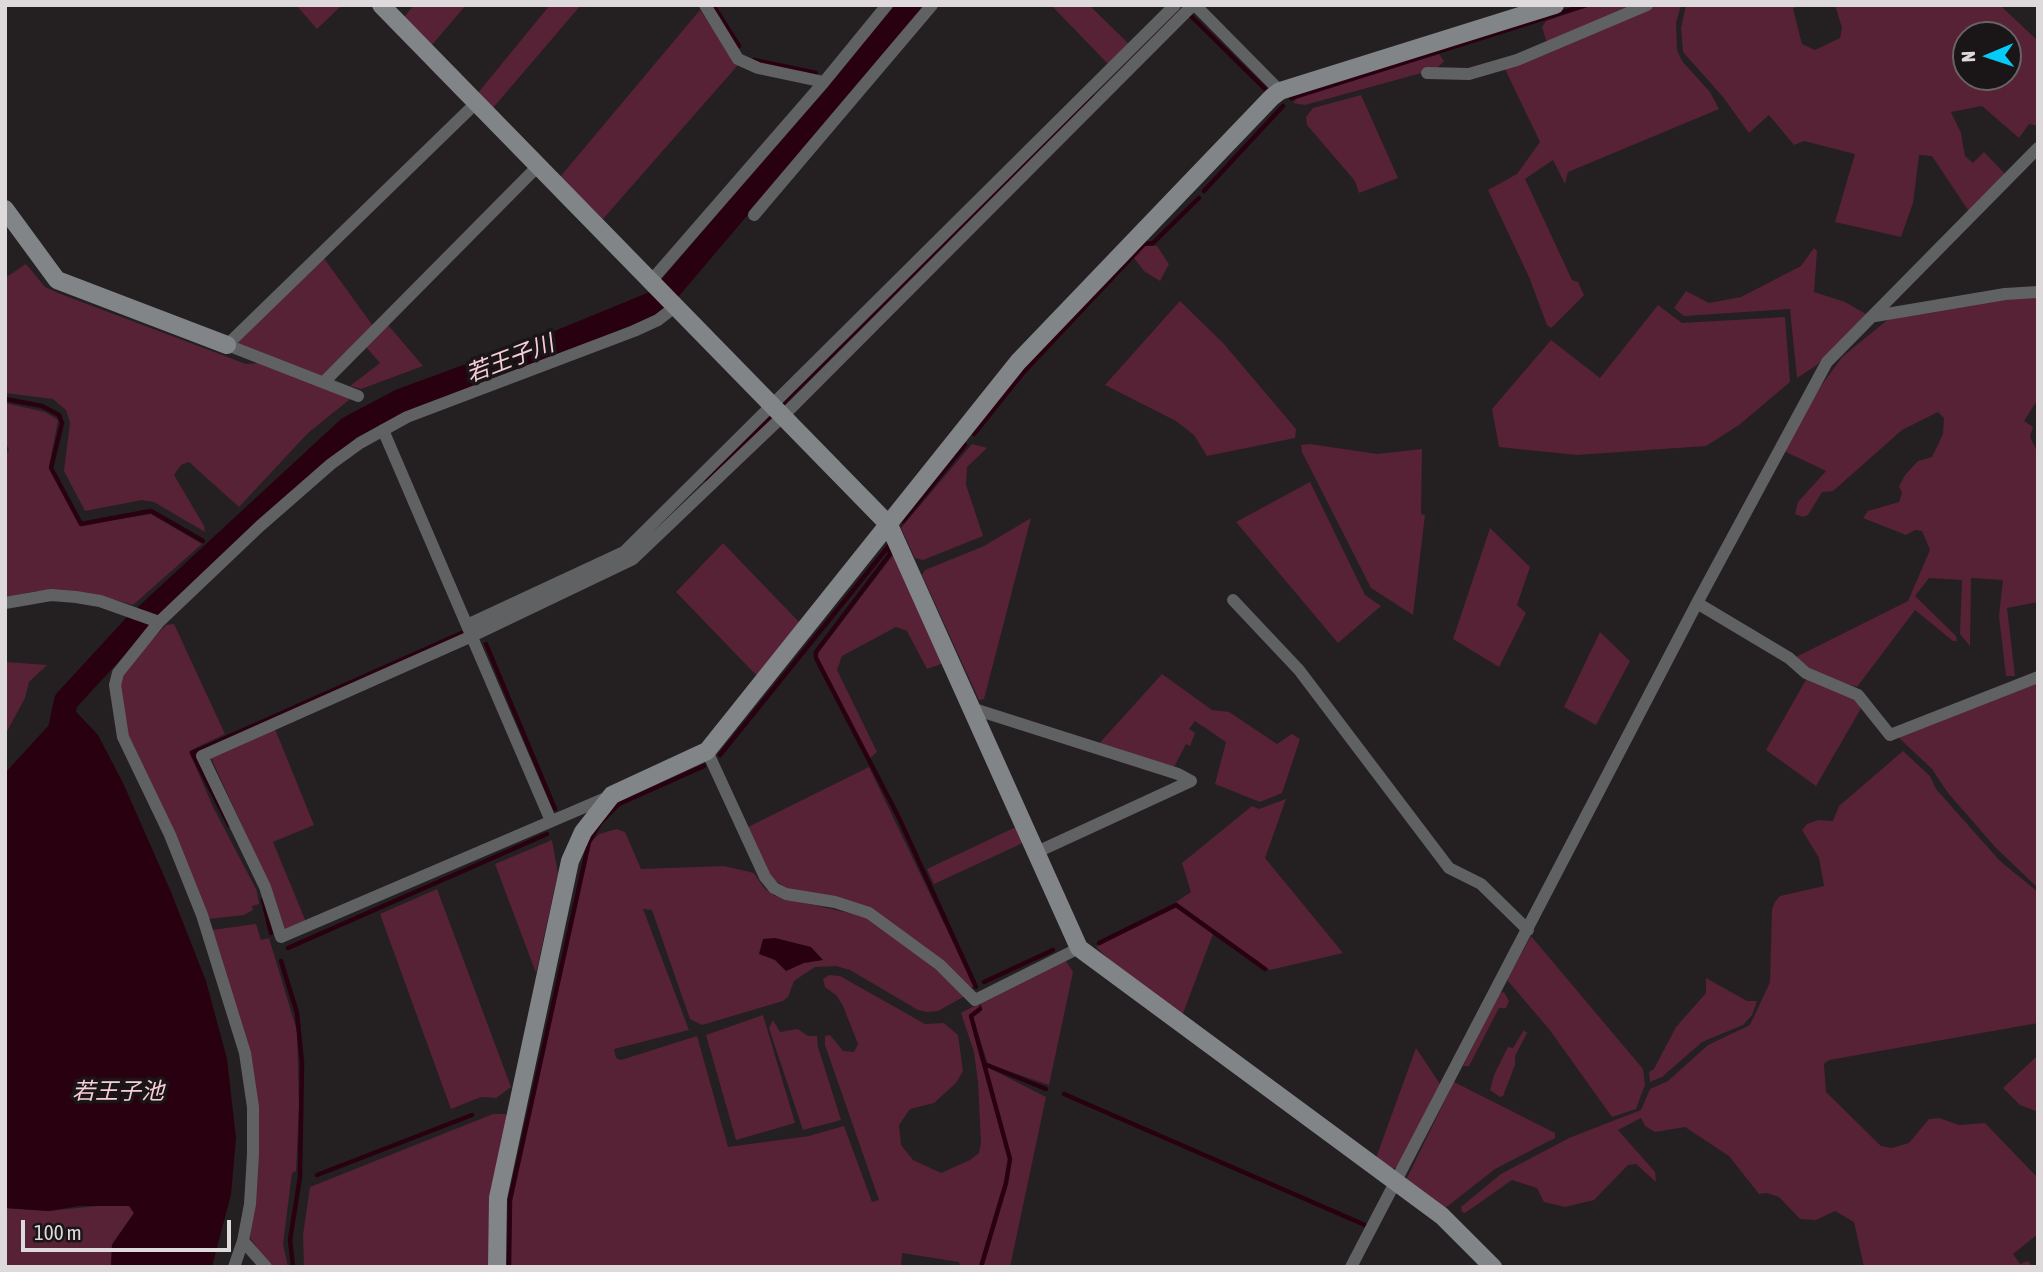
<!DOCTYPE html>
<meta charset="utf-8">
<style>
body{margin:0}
#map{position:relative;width:2043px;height:1272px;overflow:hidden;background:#241f20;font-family:"Asap Condensed",sans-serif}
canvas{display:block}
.frame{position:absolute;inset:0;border:7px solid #dedadb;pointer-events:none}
.north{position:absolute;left:1952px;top:21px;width:70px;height:70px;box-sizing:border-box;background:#1a1617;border:2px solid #686465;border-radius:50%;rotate:268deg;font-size:19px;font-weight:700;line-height:28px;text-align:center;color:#dedadb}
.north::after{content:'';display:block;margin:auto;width:24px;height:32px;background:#05cbf9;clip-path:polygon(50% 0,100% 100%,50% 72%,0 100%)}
.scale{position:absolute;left:21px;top:1220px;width:210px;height:32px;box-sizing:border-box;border:4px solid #dedadb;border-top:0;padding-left:9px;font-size:21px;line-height:24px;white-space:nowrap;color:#dedadb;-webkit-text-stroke:5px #1a1617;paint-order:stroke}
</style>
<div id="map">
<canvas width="2043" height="1272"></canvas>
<div class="frame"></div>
<div class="north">N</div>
<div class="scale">100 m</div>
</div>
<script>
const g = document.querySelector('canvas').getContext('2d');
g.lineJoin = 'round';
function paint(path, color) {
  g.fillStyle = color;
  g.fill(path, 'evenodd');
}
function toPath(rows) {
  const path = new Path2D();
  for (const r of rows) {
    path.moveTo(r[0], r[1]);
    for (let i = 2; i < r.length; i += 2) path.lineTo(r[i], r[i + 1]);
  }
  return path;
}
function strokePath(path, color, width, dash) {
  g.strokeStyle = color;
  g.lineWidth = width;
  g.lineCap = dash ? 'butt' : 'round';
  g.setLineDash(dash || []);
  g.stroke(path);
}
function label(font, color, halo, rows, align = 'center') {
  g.font = font + ' "Asap Condensed","Noto Sans JP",sans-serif';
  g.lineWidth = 7;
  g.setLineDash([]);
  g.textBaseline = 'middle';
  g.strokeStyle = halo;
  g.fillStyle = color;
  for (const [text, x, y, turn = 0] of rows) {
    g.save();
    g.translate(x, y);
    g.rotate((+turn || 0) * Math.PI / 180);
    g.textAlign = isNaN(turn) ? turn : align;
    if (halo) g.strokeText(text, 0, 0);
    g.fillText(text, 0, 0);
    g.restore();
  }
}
paint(toPath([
 [296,5,342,5,317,29],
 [414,5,466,5,431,46,404,17],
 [550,5,581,5,492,109,477,94],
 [1051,5,1089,5,1130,45,1109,65],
 [1593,5,1635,5,1551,42,1546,40,1542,27,1546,21],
 [1651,5,1681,5,1676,23,1677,50,1682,61,1710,92,1719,109,1568,172,1565,184,1553,160,1525,179,1572,280,1578,282,1584,295,1551,328,1547,325,1529,277,1488,190,1517,174,1540,142,1504,67],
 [1686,5,1799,5,1793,9,1802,44,1815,50,1840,38,1842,28,1835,5,2000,5,2038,41,2038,126,2029,124,2019,138,1982,106,1951,112,1961,133,1965,156,1973,163,1984,152,2007,176,1970,213,1932,156,1919,155,1913,203,1901,237,1835,222,1855,154,1804,141,1794,145,1769,115,1749,133,1723,97,1683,52,1681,28],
 [1966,35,2008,35,2008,77,1966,77],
 [700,10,738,65,603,219,560,177],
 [1439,54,1444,61,1436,69,1305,105,1293,103,1297,98],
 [1361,95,1398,178,1359,193,1355,181,1307,125,1306,117,1313,108],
 [1145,246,1157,246,1169,264,1160,281,1144,271,1134,258],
 [1814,248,1817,251,1814,292,1845,302,1866,314,1817,365,1797,378,1790,309,1684,316,1674,308,1686,291,1709,303,1741,297,1801,266],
 [323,257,373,326,323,376,235,343],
 [26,264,45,287,58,293,246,364,261,363,348,396,349,400,308,433,239,507,189,462,181,465,174,475,204,526,205,532,154,502,142,500,85,511,64,471,70,423,66,410,53,399,5,393,5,278],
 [2038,298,2038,399,2024,421,2033,427,2030,437,2038,453,2038,602,2007,608,2015,676,2006,676,1999,616,2003,580,1971,578,1970,646,1960,634,1962,580,1929,578,1915,596,1956,636,1957,641,1953,641,1915,610,1857,687,1820,676,1796,657,1908,601,1930,550,1922,531,1915,530,1906,535,1863,518,1868,511,1899,502,1902,493,1899,486,1905,475,1918,461,1932,457,1943,434,1944,418,1938,412,1902,430,1833,491,1822,492,1808,515,1803,517,1795,514,1798,502,1826,471,1784,451,1821,386,1842,357,1891,317,2009,299],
 [1180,301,1224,344,1296,429,1295,438,1207,456,1194,435,1176,421,1105,385],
 [1658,305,1682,323,1785,317,1790,382,1739,425,1706,446,1577,455,1499,447,1492,409,1551,340,1600,378],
 [388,325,423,366,361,389,350,386,380,363,366,347],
 [5,403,45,412,58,420,49,467,80,525,151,514,202,544,133,605,89,593,37,591,5,597,5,454,9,450,5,442],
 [972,444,987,448,967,467,966,485,983,536,923,560,915,558,901,528],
 [1310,444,1377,454,1422,449,1421,514,1425,515,1413,615,1371,588,1302,452,1301,445],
 [1310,482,1365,595,1381,606,1338,643,1236,522],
 [1031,518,984,699,979,700,922,575,925,570,984,546],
 [1490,528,1530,567,1517,605,1526,613,1499,667,1453,639],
 [723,543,800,623,757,676,676,592],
 [894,554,944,663,927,669,907,631,896,627,842,656,837,670,877,752,870,758,818,659,818,653],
 [174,624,225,734,189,751,213,807,257,891,259,904,252,906,253,910,244,915,208,919,127,735,119,683,131,662,166,625],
 [1600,632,1630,661,1596,725,1564,707],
 [5,662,47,665,29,682,25,698,5,735],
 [1162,674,1212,710,1229,712,1277,744,1292,734,1300,739,1282,793,1260,802,1215,784,1226,742,1195,721,1189,729,1195,733,1190,746,1186,744,1173,769,1096,747],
 [1807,678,1848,693,1863,705,1816,786,1766,750],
 [2038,680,2038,888,1996,848,1948,793,1932,769,1897,736],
 [275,729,314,825,273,842,306,922,289,930,282,928,269,884,211,758],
 [1903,751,1930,776,1936,789,2000,861,2038,892,2038,1023,1829,1060,1824,1064,1826,1092,1881,1146,1892,1148,1909,1143,1929,1119,1939,1118,1959,1125,1985,1123,2038,1178,2038,1234,2013,1254,2020,1264,2028,1261,2033,1267,1864,1267,1854,1222,1835,1211,1816,1220,1800,1219,1779,1197,1767,1193,1759,1194,1729,1156,1685,1127,1655,1132,1645,1126,1641,1118,1618,1130,1655,1172,1656,1182,1636,1164,1628,1165,1594,1200,1565,1207,1544,1202,1537,1188,1512,1180,1465,1213,1462,1212,1461,1207,1501,1174,1569,1138,1641,1110,1650,1089,1668,1081,1708,1045,1750,1025,1770,982,1772,909,1775,902,1780,896,1824,886,1819,858,1802,830,1807,824,1818,820,1833,821,1839,806],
 [869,767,974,986,970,988,942,961,871,909,788,889,770,877,748,827],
 [1286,799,1265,858,1343,953,1270,970,1176,902,1191,892,1182,863,1252,806,1259,809],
 [1018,826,1025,842,934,884,927,869],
 [617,829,625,832,641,869,724,866,754,873,764,888,775,896,866,917,917,952,965,996,938,1011,927,1012,918,1010,850,970,836,966,815,967,794,981,788,997,783,1001,702,1025,690,1019,652,910,643,909,689,1030,614,1049,616,1058,621,1060,697,1036,728,1147,809,1136,844,1126,872,1202,879,1200,825,1045,825,1036,830,1035,843,1051,854,1052,858,1044,843,1006,837,996,825,987,823,979,829,975,840,976,925,1024,944,1023,958,1035,963,1071,956,1083,934,1103,910,1109,899,1125,901,1145,913,1160,941,1173,970,1160,979,1153,981,1143,978,1082,974,1052,961,1013,978,1004,980,1008,969,1015,985,1066,1046,1097,1010,1267,960,1267,959,1262,902,1253,901,1267,510,1267,511,1200,582,871,590,843,599,834],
 [552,840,558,873,536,973,495,864],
 [437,889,511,1087,496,1098,481,1097,451,1109,380,914],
 [1175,907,1213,934,1182,1016,1126,975,1096,947],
 [256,924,261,940,269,938,297,1031,299,1105,296,1171,292,1173,283,1244,288,1267,271,1267,250,1238,257,1155,250,1051,212,930],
 [1531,936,1643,1069,1645,1085,1636,1109,1612,1117,1549,1029,1507,980],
 [1066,961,1073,972,1049,1085,988,1064,972,1016,982,1010,981,1002],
 [1706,978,1747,1001,1757,1001,1752,1015,1743,1025,1702,1042,1662,1077,1650,1082,1649,1072,1654,1069,1676,1027,1706,993],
 [1504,992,1509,1001,1506,1008,1499,1008,1469,1066,1463,1066,1500,993],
 [763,1015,795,1123,736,1140,706,1035],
 [773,1020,780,1032,798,1029,808,1036,817,1036,818,1047,841,1120,803,1130,769,1028],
 [1524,1030,1527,1033,1515,1056,1515,1065,1503,1096,1500,1097,1490,1090,1494,1075,1508,1047,1513,1048],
 [1416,1048,1440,1084,1398,1167,1391,1169,1376,1158],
 [2038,1055,2038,1112,2020,1105,2003,1088],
 [1454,1082,1555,1133,1555,1138,1495,1169,1444,1209,1406,1180],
 [493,1114,506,1114,507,1121,490,1267,304,1267,303,1235,310,1187],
 [117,1204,129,1206,134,1213,112,1244,111,1267,5,1267,5,1208,49,1211]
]), '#572235');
paint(toPath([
 [66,701,98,735,124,785,171,892,206,981,227,1059,236,1138,231,1194,212,1267,111,1267,112,1245,134,1213,129,1206,79,1206,49,1211,5,1208,5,773,49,725],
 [775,938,811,947,823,960,804,963,786,971,775,960,759,954,763,939]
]), '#29000f');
strokePath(toPath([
 [713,5,739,46],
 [1191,16,1268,92],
 [754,60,816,73],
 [833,86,840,91],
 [1291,98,1586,5],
 [1204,191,1283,106],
 [5,399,42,406,59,415,62,423,51,468,81,524,151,511,203,541],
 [782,404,1093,97],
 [974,434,1022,374,1144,244,1153,243,1199,198],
 [707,480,772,415],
 [903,521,965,445],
 [888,547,890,554,816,652,816,658,899,818,976,987],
 [486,644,555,809],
 [720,755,888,547],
 [229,825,192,753,464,632],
 [263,900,271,933],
 [1099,943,1176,905,1265,969],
 [288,948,547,834],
 [281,961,297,1013,302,1063,300,1177,290,1240,293,1267],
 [984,982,1053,950],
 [980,1009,971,1016,1010,1159,1006,1183,981,1267],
 [987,1065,1046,1089],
 [1064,1094,1365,1225],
 [317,1175,472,1115],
 [509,1267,510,1200,589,842,600,823,619,804,704,766]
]), '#29000f', 4.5);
strokePath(toPath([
 [59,734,66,701,136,625,349,428,400,401,547,347,659,301,910,5]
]), '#29000f', 24);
strokePath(toPath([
 [705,5,738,59,758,68,824,82],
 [1195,5,1280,91],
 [1427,73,1469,74,1517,60,1647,5],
 [754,215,932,5],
 [651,281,824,82,887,5],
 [1875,316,2005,294,2038,292],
 [324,382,538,166],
 [358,396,227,345,476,103],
 [383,430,551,821],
 [1233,600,1299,670,1449,868,1481,884,1528,930],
 [5,603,51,595,76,597,100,601,159,622],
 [1697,603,1789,658,1806,673,1858,695,1890,735,2038,677],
 [467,625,624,552,1175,5],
 [974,709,1178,774,1191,781],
 [707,751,765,877,774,888,786,894,835,902,869,913,940,965,975,1000,1079,948],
 [608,797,281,937,265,887,202,756,472,636,633,559,783,416,1193,5],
 [1037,852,1191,781],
 [243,1241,266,1267],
 [234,1267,243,1241,250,1204,253,1154,253,1107,245,1053,202,915,170,835,123,737,115,685,118,673,159,622,260,526,331,464,360,443,407,417,634,331,658,320,676,306],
 [1351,1267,1697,603,1827,362,2038,148]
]), '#5f6162', 12);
strokePath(toPath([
 [381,5,889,525,1079,948,1442,1216,1493,1267],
 [5,209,57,280,227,345],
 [497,1267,498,1198,570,861,583,832,612,795,707,751,1018,362,1272,97,1280,91,1555,5]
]), '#828587', 18);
label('italic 23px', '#f8cdd8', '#1a1617', [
 ["若王子川",510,359,-21],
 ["若王子池",118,1092]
]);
</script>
